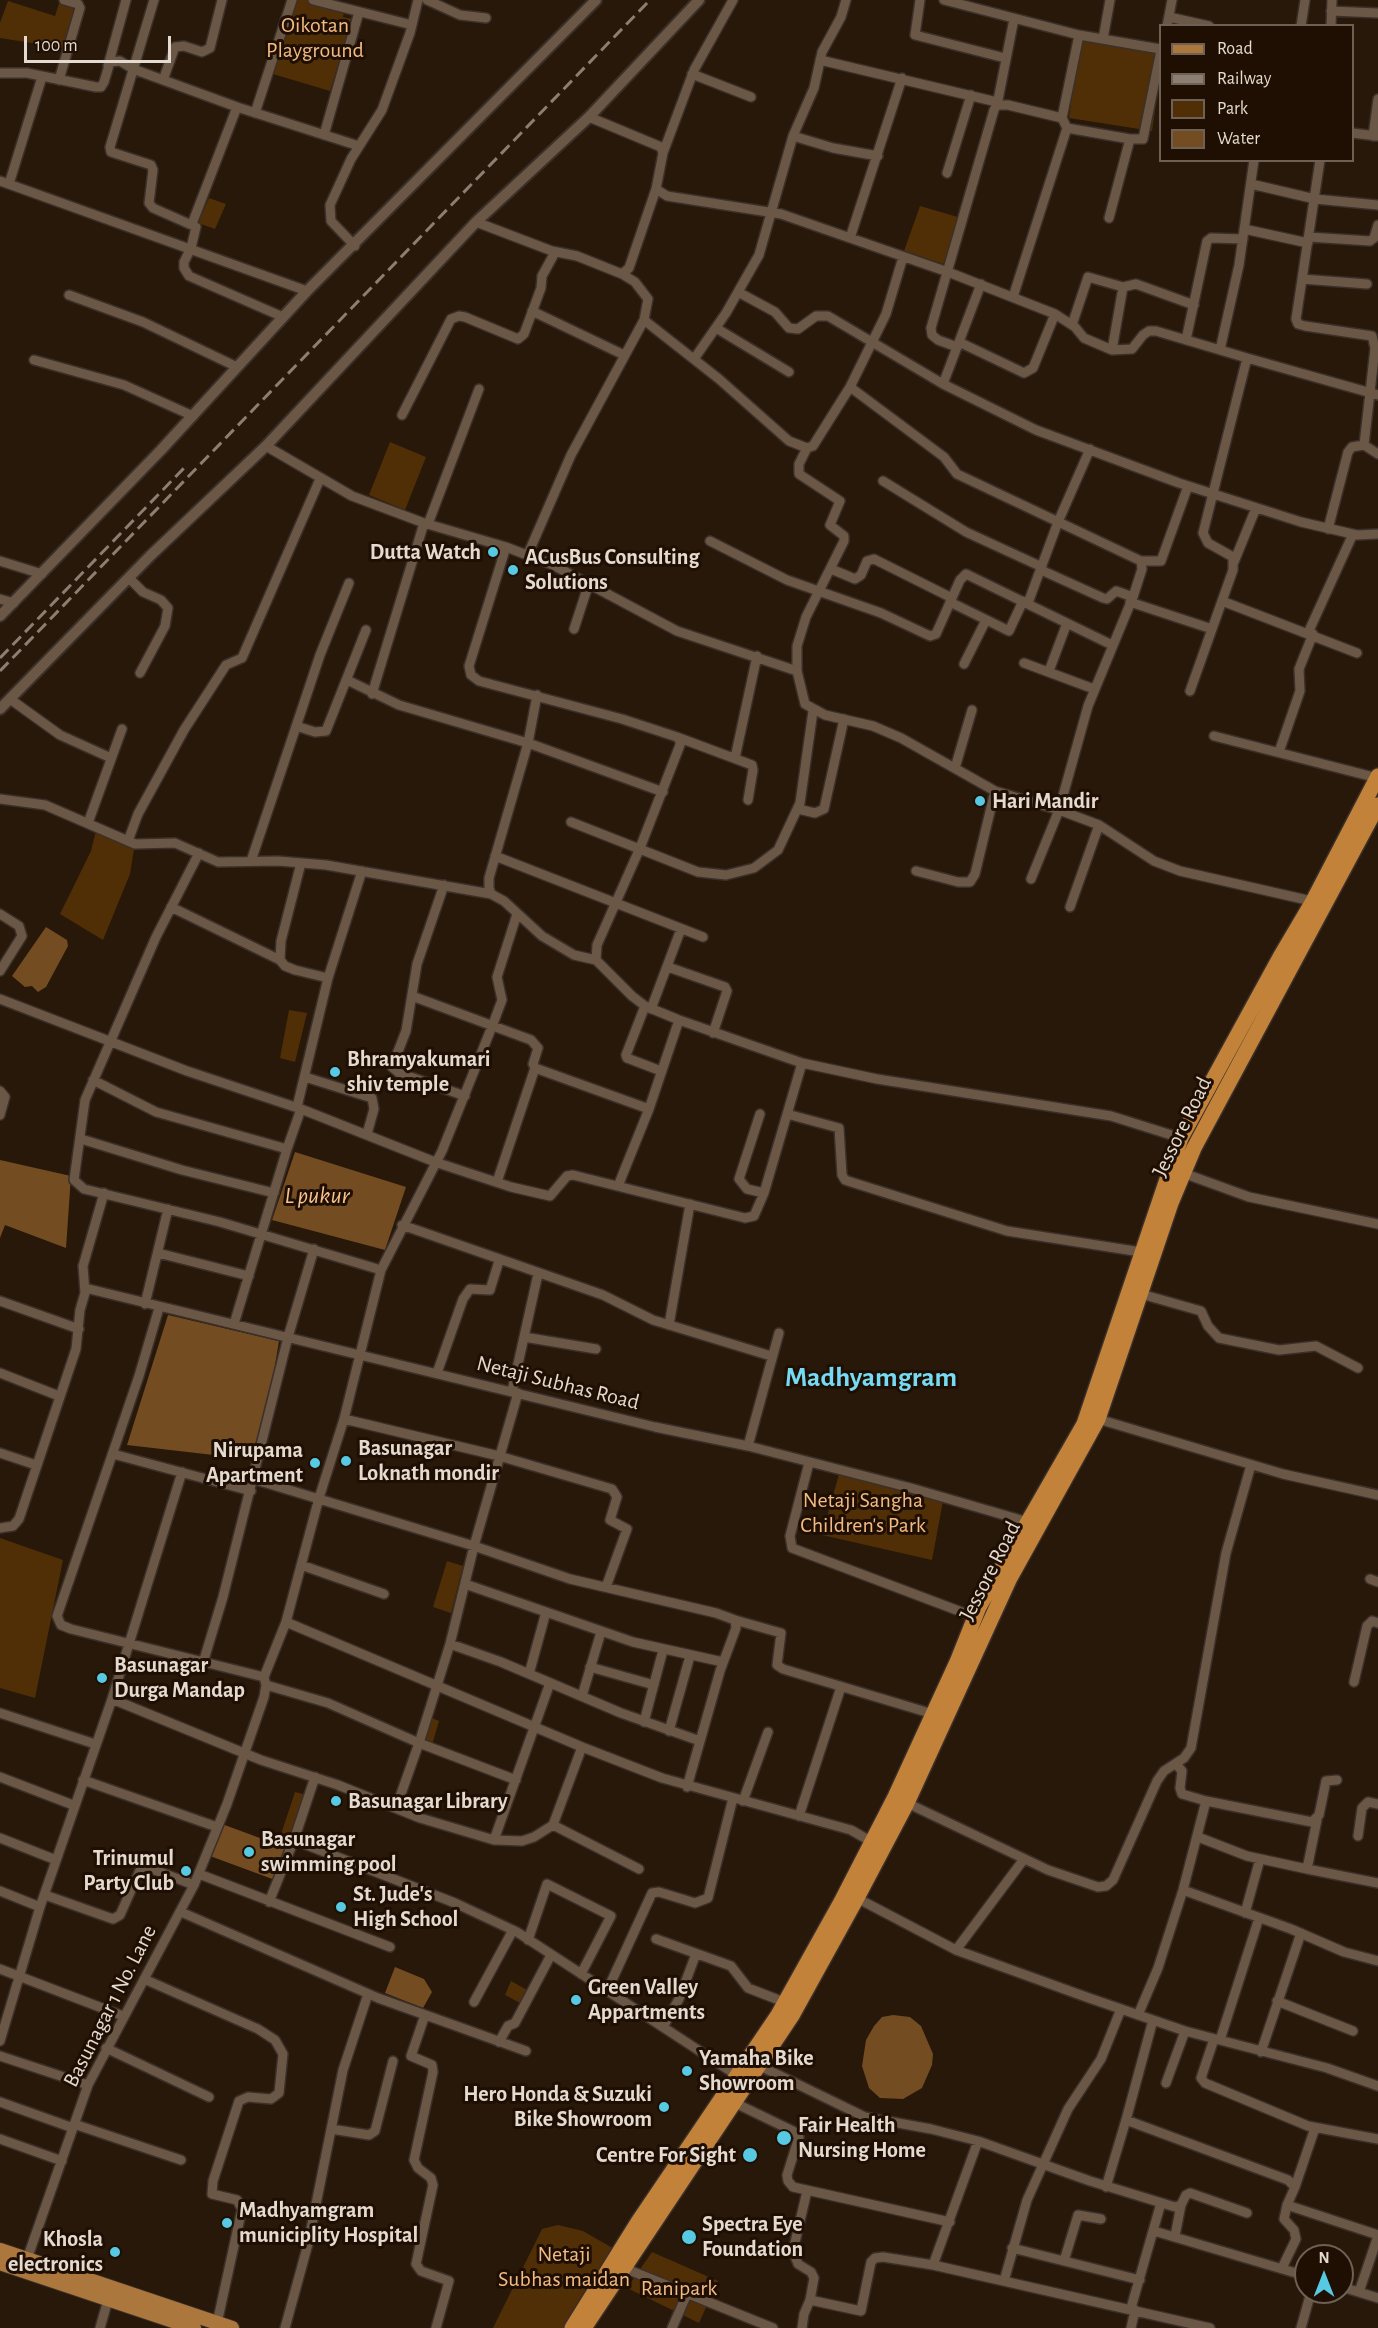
<!DOCTYPE html>
<style>
body{margin:0}
#map{position:relative;width:1378px;height:2328px;overflow:hidden;background:#271809;font-family:"Alegreya Sans",sans-serif}
canvas{display:block}
.legend{position:absolute;left:1159px;top:24px;width:195px;height:138px;box-sizing:border-box;background:#1e0f02;border:2px solid #6e6054;margin:0;padding:8px 10px;list-style:none;font-size:18px;color:#e5dad0}
.legend li{display:flex;align-items:center;gap:12px;height:30px}
.legend b{width:30px;border:2px solid #6e6054}
.north{position:absolute;left:1294px;top:2244px;width:60px;height:60px;box-sizing:border-box;background:#1e0f02;border:2px solid #6e6054;border-radius:50%;rotate:0deg;font-size:16px;font-weight:700;line-height:24px;text-align:center;color:#e5dad0}
.north::after{content:'';display:block;margin:auto;width:21px;height:27px;background:#57c9e3;clip-path:polygon(50% 0,100% 100%,50% 72%,0 100%)}
.scale{position:absolute;left:24px;top:36px;width:147px;height:27px;box-sizing:border-box;border:3px solid #e5dad0;border-top:0;padding-left:8px;font-size:18px;line-height:21px;white-space:nowrap;color:#e5dad0;-webkit-text-stroke:4px #1e0f02;paint-order:stroke}
</style>
<div id="map">
<canvas width="1378" height="2328"></canvas>
<ul class="legend">
<li><b style="height:8px;background:#ac773c"></b>Road</li>
<li><b style="height:8px;background:#8b7e72"></b>Railway</li>
<li><b style="height:16px;background:#502f07"></b>Park</li>
<li><b style="height:16px;background:#734c22"></b>Water</li>
</ul>
<div class="north">N</div>
<div class="scale">100 m</div>
</div>
<script>
const g = document.querySelector('canvas').getContext('2d');
g.lineJoin = 'round';
function paint(path, color) {
  g.fillStyle = color;
  g.fill(path, 'evenodd');
}
function toPath(rows) {
  const path = new Path2D();
  for (const r of rows) {
    path.moveTo(r[0], r[1]);
    for (let i = 2; i < r.length; i += 2) path.lineTo(r[i], r[i + 1]);
  }
  return path;
}
function strokePath(path, color, width, dash) {
  g.strokeStyle = color;
  g.lineWidth = width;
  g.lineCap = dash ? 'butt' : 'round';
  g.setLineDash(dash || []);
  g.stroke(path);
}
function label(font, color, halo, rows, align = 'center') {
  g.font = font + ' "Alegreya Sans",sans-serif';
  g.lineWidth = 6;
  g.setLineDash([]);
  g.textBaseline = 'middle';
  g.strokeStyle = halo;
  g.fillStyle = color;
  for (const [text, x, y, turn = 0] of rows) {
    g.save();
    g.translate(x, y);
    g.rotate((+turn || 0) * Math.PI / 180);
    g.textAlign = isNaN(turn) ? turn : align;
    if (halo) g.strokeText(text, 0, 0);
    g.fillText(text, 0, 0);
    g.restore();
  }
}
paint(toPath([
 [60,0,85,5,70,49,0,38,0,23,8,1,55,16],
 [294,0,333,0,346,3,343,17,352,19,330,91,273,74],
 [1079,37,1160,43,1160,75,1152,131,1069,118],
 [209,198,226,204,215,229,198,223],
 [920,206,958,217,947,265,904,251],
 [390,442,426,457,405,510,369,495],
 [96,831,134,849,130,874,103,940,60,914,91,851],
 [289,1010,307,1013,295,1062,280,1058],
 [839,1474,943,1501,932,1560,822,1535],
 [0,1538,63,1560,35,1698,0,1688],
 [447,1561,463,1566,451,1613,433,1607],
 [430,1717,439,1721,432,1745,424,1742],
 [295,1792,307,1795,289,1837,281,1834],
 [511,1981,529,1991,522,2004,505,1995],
 [558,2225,583,2231,616,2250,569,2328,493,2328,542,2229],
 [652,2252,718,2281,699,2323,627,2288]
]), '#502f07');
paint(toPath([
 [46,927,67,940,68,946,46,987,38,992,32,986,25,987,12,976],
 [295,1152,406,1187,385,1250,272,1220],
 [0,1160,71,1176,66,1248,5,1225,0,1238],
 [168,1315,279,1341,266,1421,248,1459,127,1445],
 [222,1824,287,1848,275,1880,210,1856],
 [395,1967,424,1979,432,1992,423,2008,385,1993],
 [893,2015,910,2017,921,2026,933,2054,932,2065,922,2088,903,2099,880,2098,869,2088,862,2066,866,2040,874,2026,882,2017]
]), '#734c22');
const minor = toPath([
 [154,0,110,147,111,152,151,165,153,170,149,203,153,208,196,227,191,248,184,262,184,268,189,276,283,317],
 [313,0,412,25],
 [427,0,460,15,486,18],
 [920,0,915,35,1005,58],
 [944,0,1079,35,1160,49],
 [1331,11,1378,13],
 [1169,17,1209,26],
 [1167,26,1172,0],
 [1301,26,1305,0],
 [1331,26,1332,0],
 [1103,39,1110,0],
 [820,60,997,102],
 [108,66,126,0],
 [0,73,27,73,96,87,101,87,104,82,110,62,120,61,133,69,237,107,359,146],
 [692,74,751,97],
 [59,80,80,8,78,4,64,0],
 [163,80,175,47,184,46,202,52,210,48,222,0],
 [997,105,1014,19],
 [255,113,292,0],
 [589,117,661,147,663,153,656,189,667,196,781,214,948,272,1055,314,1075,327,1084,338,1112,350,1132,349,1143,335,1149,331,1156,331,1247,358],
 [1067,128,1130,139,1109,218],
 [1352,133,1377,136],
 [324,135,359,12],
 [793,136,833,148,878,156],
 [1373,136,1378,99],
 [1130,139,1143,139,1160,55],
 [663,153,694,70,733,0],
 [1320,160,1296,319,1298,324,1305,326,1372,336,1375,348,1364,445,1378,454],
 [947,173,971,95],
 [0,181,307,291],
 [9,184,42,77],
 [1251,184,1315,199,1378,205],
 [192,224,237,107],
 [1244,229,1308,243],
 [1309,237,1370,241,1374,238,1378,225],
 [850,238,902,78],
 [355,246,331,221,330,205,351,159,382,110,410,33,418,0],
 [552,251,577,256,622,274,629,268,656,189],
 [1302,279,1367,284],
 [738,292,775,312,789,328,798,329,816,316,828,316,943,384,1036,430,1179,483,1301,522,1357,535,1378,534],
 [69,295,143,322,237,367],
 [1013,297,1067,128,1062,118,1079,35],
 [532,311,624,355],
 [644,320,719,379,789,441,807,448,813,446,850,387,886,314,903,257],
 [1072,325,1088,277,1123,287],
 [716,328,789,372],
 [1186,340,1207,241,1211,238,1243,239],
 [959,342,1024,373,1033,368,1055,314],
 [957,347,938,340,932,335,931,328,994,110,997,105,1008,105,1062,118],
 [1112,350,1123,287,1136,284,1194,305],
 [1220,350,1239,265,1254,160],
 [694,359,726,313,759,255,793,136,814,88,822,52,841,17,846,0],
 [34,360,124,385,193,416],
 [943,384,981,284],
 [850,387,944,457,957,474,1141,561,1142,569,1133,597,1088,706,1059,810,1031,879],
 [402,415,451,319,459,316,465,317,518,339,524,334,541,288,542,276,553,256,552,251,476,222],
 [266,446,352,496,424,523,506,547,469,666,471,675,479,681,622,719,677,737,680,741,680,745,640,848,597,945,596,960,632,996,645,1006,679,1020,802,1063,877,1079,1111,1116,1181,1138],
 [807,448,799,464,799,474,840,501,830,525,844,536,844,541,806,617,797,646,797,671,805,704,825,715,873,726,901,738,995,791,1059,810,1099,825,1154,861,1180,871,1316,902],
 [883,481,966,532,1042,567],
 [428,524,479,389],
 [1328,529,1348,452,1352,447,1364,445],
 [710,541,787,580,881,613,930,636,936,634,960,580,966,574,1112,645],
 [506,547,553,565,677,631,797,671],
 [528,554,571,455,644,320,648,299,635,282,622,274],
 [0,561,42,574],
 [1141,561,1161,561,1188,486],
 [1234,562,1256,508],
 [831,569,855,579,861,575,867,561,874,559,952,598],
 [1041,570,1103,598,1107,599,1116,591,1133,597],
 [129,578,143,592,161,600,168,608,165,626,140,673],
 [0,599,14,603],
 [1222,601,1357,653],
 [950,602,1009,631,1023,601],
 [1130,602,1212,629],
 [1028,603,1058,522,1090,449],
 [574,629,589,583],
 [1308,633,1353,534],
 [1024,663,1094,689],
 [964,664,986,620],
 [1049,671,1067,623],
 [347,680,399,705,528,743,663,792],
 [1190,691,1233,570,1233,557,1208,543,1203,533,1247,358,1378,395],
 [372,694,424,523],
 [537,695,528,743,489,878,489,888,491,894,504,901,542,936,574,955,596,960],
 [10,699,60,735,111,758],
 [296,726,315,732,326,731,366,630],
 [1214,736,1377,778],
 [677,737,752,765,753,770,748,800],
 [1279,752,1300,691,1299,669,1313,634],
 [735,758,757,656],
 [955,768,972,710],
 [0,799,45,805,135,844,175,843,218,862,278,861,326,865,491,894],
 [798,809,815,813,824,809,844,719],
 [571,822,698,872,726,875,754,868,778,850,800,803,813,711],
 [88,823,122,729],
 [128,841,138,814,184,730,226,665,242,658,320,479],
 [199,853,156,937,85,1100,74,1180,84,1189,220,1222,381,1270],
 [495,856,703,937],
 [251,861,320,655,349,583],
 [301,863,281,941,280,960,285,966,295,970,328,978],
 [916,871,958,882,970,882,975,874,995,791],
 [444,885,417,964,406,1031,392,1067,399,1073,465,1096],
 [171,907,280,960],
 [1070,907,1099,825],
 [0,914,19,926,22,936,0,971],
 [668,967,725,987,727,991,713,1033],
 [412,996,531,1040,538,1048,533,1064,535,1068,649,1109],
 [0,999,187,1071,301,1109,435,1162,511,1187,550,1196,567,1176,573,1175,745,1218,754,1216,764,1193,802,1063],
 [645,1006,626,1055,627,1058,661,1071],
 [651,1009,681,929],
 [305,1077,372,1098,374,1109,367,1134],
 [93,1080,156,1112,287,1149,301,1109],
 [0,1091,5,1097,0,1115],
 [297,1107,328,978,362,871],
 [760,1114,739,1179,747,1189,764,1193],
 [787,1114,839,1128,842,1175,845,1180,851,1182,1007,1231,1141,1252],
 [81,1139,182,1170,274,1193],
 [1183,1173,1249,1197,1378,1224],
 [497,1182,535,1068],
 [618,1186,649,1109,679,1020],
 [402,1225,603,1295,653,1320,771,1356],
 [158,1253,249,1276],
 [85,1288,655,1427,748,1446,911,1488,1028,1522],
 [1141,1294,1201,1311,1208,1326,1219,1338,1279,1350,1316,1346,1358,1368],
 [0,1301,79,1329],
 [145,1304,168,1209],
 [159,1308,139,1376,57,1616,61,1625,71,1629,264,1677],
 [234,1324,287,1149],
 [669,1325,690,1204],
 [524,1337,596,1349],
 [0,1373,59,1396],
 [437,1373,463,1299,470,1289,490,1290,499,1261],
 [512,1391,538,1274],
 [344,1419,499,1456,612,1489,617,1497,610,1520,627,1529,606,1587],
 [1098,1419,1283,1474,1378,1495],
 [748,1446,779,1333],
 [0,1453,36,1465],
 [113,1454,251,1491],
 [809,1463,790,1536,792,1548,975,1617],
 [253,1479,474,1546,570,1579,716,1613,735,1620,736,1628,720,1671,687,1787],
 [0,1528,13,1526,19,1519,76,1349,80,1310,85,1293,83,1266,104,1193],
 [301,1565,384,1594],
 [1370,1579,1378,1582],
 [465,1584,633,1642,723,1662],
 [735,1620,781,1633,777,1665,783,1669,933,1714],
 [286,1622,582,1747,662,1778,851,1830,872,1842],
 [450,1644,501,1662,621,1713,700,1741],
 [203,1663,223,1597,288,1337,314,1249],
 [590,1667,654,1685],
 [529,1674,546,1612],
 [1354,1682,1367,1626,1372,1621,1378,1623],
 [266,1685,328,1703,419,1743,396,1808],
 [582,1696,601,1632],
 [112,1699,261,1760,338,1785,420,1818,494,1840,550,1683],
 [0,1713,95,1744],
 [644,1722,663,1650],
 [669,1731,690,1656],
 [1176,1764,1182,1771,1180,1788,1182,1794,1206,1801,1312,1822,1319,1815,1326,1781,1337,1780],
 [0,1777,73,1805],
 [83,1780,217,1827],
 [516,1780,419,1743,450,1644,474,1546,518,1393],
 [743,1801,768,1732],
 [907,1803,1048,1870,1098,1887,1106,1886,1113,1880,1157,1781,1164,1771,1184,1758,1191,1748,1226,1553,1251,1465],
 [799,1816,841,1687],
 [553,1825,639,1869],
 [1358,1836,1362,1808,1368,1802,1378,1804],
 [1198,1837,1247,1856,1307,1869,1317,1820],
 [0,1838,56,1860],
 [294,1840,455,1903,517,1932,738,2076],
 [494,1840,522,1841,534,1837,553,1825,582,1747],
 [1307,1869,1378,1883],
 [199,1874,390,1947],
 [1183,1890,1291,1929,1344,1952,1378,1961],
 [0,1891,40,1907],
 [45,1895,113,1919,120,1915,141,1868,152,1869,194,1885],
 [853,1896,956,1950,1089,1998,1185,2031,1327,2068,1378,2086],
 [269,1902,294,1840,315,1777],
 [181,1912,378,1998,526,2051],
 [1245,1913,1260,1859],
 [656,1939,731,1966,748,1988,784,2002],
 [528,1940,547,1884,611,1916,581,1974],
 [956,1950,1024,1859],
 [0,1969,123,2016],
 [144,1979,258,2029,275,2040,283,2054,279,2093,271,2099,248,2097,239,2101,213,2181,212,2194,237,2200,242,2209,216,2328],
 [607,1991,652,1893,659,1892,695,1903,708,1898,733,1798],
 [1277,2001,1353,2031],
 [474,2002,513,1930],
 [425,2015,411,2056,432,2065,433,2072,414,2160,418,2168,431,2178,433,2185,416,2264,421,2271,449,2281,436,2328],
 [1138,2015,1158,1968,1183,1890,1206,1801],
 [663,2027,679,1999,696,1954],
 [1214,2039,1201,2078,1205,2083,1308,2126,1378,2139],
 [1220,2040,1259,1918],
 [0,2041,40,1907,112,1699,182,1472],
 [499,2042,508,2026,515,2023,551,1955],
 [106,2048,209,2097],
 [1261,2052,1301,1933],
 [0,2056,88,2085],
 [760,2066,865,2117,931,2129,978,2141,1090,2181,1175,2207,1181,2205,1186,2195,1190,2193,1247,2213],
 [1166,2083,1185,2031],
 [0,2102,73,2128],
 [735,2103,795,2132,799,2137,787,2175,788,2181,793,2187,950,2222],
 [1126,2120,1153,2020],
 [74,2124,181,2160],
 [331,2129,369,2135,375,2131,393,2061],
 [0,2139,62,2161],
 [978,2141,933,2265,1210,2328],
 [1106,2187,1126,2120,1288,2180,1295,2187,1287,2205,1284,2219,1294,2230,1296,2239,1282,2268],
 [1295,2187,1315,2128],
 [807,2191,793,2251,798,2264,811,2272,814,2278,810,2300],
 [1287,2205,1378,2235],
 [1154,2231,1306,2276],
 [1175,2236,1181,2205],
 [1012,2248,1140,2280],
 [1064,2261,1078,2215,1101,2219],
 [26,2262,88,2085,194,1885,227,1804,264,1697,266,1685,264,1677,286,1622,319,1498,344,1419,381,1270,442,1151,493,1024,502,1000,497,977,517,914],
 [624,2268,773,2328],
 [1004,2281,1027,2200,1068,2109,1101,2059,1121,2009],
 [1342,2287,1378,2298],
 [1359,2292,1378,2236],
 [1131,2308,1161,2203],
 [100,2328,108,2300],
 [285,2328,308,2244,343,2070,368,1994],
 [672,2328,687,2294],
 [802,2328,804,2314,810,2300,861,2311,871,2262,875,2258,883,2257,933,2265],
 [1131,2328,1135,2310],
 [1301,2328,1311,2292]
]);
const tertiary = toPath([
 [0,616,161,450,307,291,596,0],
 [0,709,150,556,266,446,476,222,589,117,699,0]
]);
const primary = toPath([
 [0,2250,232,2328],
 [0,2263,194,2328]
]);
const trunk = toPath([
 [572,2328,638,2222,778,2015,841,1902,895,1797,957,1662,979,1607,1084,1424,1181,1138,1280,957,1313,901,1378,776],
 [584,2328,793,2014,857,1898,907,1803,1010,1578,1098,1419,1171,1203,1194,1148,1378,805]
]);
strokePath(minor, '#3b2f2a', 12);
strokePath(tertiary, '#3b2f2a', 14);
strokePath(primary, '#3b2f2a', 16);
strokePath(trunk, '#3b2f2a', 18);
strokePath(minor, '#6a5746', 9);
strokePath(tertiary, '#6a5746', 10);
strokePath(primary, '#ac773c', 14);
strokePath(trunk, '#c28239', 15);
strokePath(toPath([
 [0,658,186,466],
 [0,671,650,0]
]), '#8b7e72', 3, [12, 6]);
for (const [x, y, r, color] of [
 [493,552,6,"#57c9e3"],
 [513,570,6,"#57c9e3"],
 [980,801,6,"#57c9e3"],
 [335,1072,6,"#57c9e3"],
 [346,1461,6,"#57c9e3"],
 [315,1463,6,"#57c9e3"],
 [102,1678,6,"#57c9e3"],
 [336,1801,6,"#57c9e3"],
 [249,1852,6,"#57c9e3"],
 [186,1871,6,"#57c9e3"],
 [341,1907,6,"#57c9e3"],
 [576,2000,6,"#57c9e3"],
 [687,2071,6,"#57c9e3"],
 [664,2107,6,"#57c9e3"],
 [784,2138,8,"#57c9e3"],
 [750,2155,8,"#57c9e3"],
 [227,2223,6,"#57c9e3"],
 [689,2237,8,"#57c9e3"],
 [115,2252,6,"#57c9e3"]
]) {
  const dot = new Path2D();
  dot.arc(x, y, r, 0, 2 * Math.PI);
  g.fillStyle = color;
  g.fill(dot);
  strokePath(dot, '#1e0f02', 2);
}
label('22px', '#f2ba84', '#1e0f02', [
 ["Oikotan",315,25],
 ["Playground",315,50],
 ["Netaji Sangha",863,1500],
 ["Children's Park",863,1525],
 ["Netaji",564,2254],
 ["Subhas maidan",564,2279],
 ["Ranipark",679,2288]
]);
label('bold 22px', '#e5dad0', '#1e0f02', [
 ["Dutta Watch",481,552,"right"],
 ["ACusBus Consulting",525,557],
 ["Solutions",525,582],
 ["Hari Mandir",992,801],
 ["Bhramyakumari",347,1059],
 ["shiv temple",347,1084],
 ["Basunagar",358,1448],
 ["Loknath mondir",358,1473],
 ["Nirupama",303,1450,"right"],
 ["Apartment",303,1475,"right"],
 ["Basunagar",114,1665],
 ["Durga Mandap",114,1690],
 ["Basunagar Library",348,1801],
 ["Basunagar",261,1839],
 ["swimming pool",261,1864],
 ["Trinumul",174,1858,"right"],
 ["Party Club",174,1883,"right"],
 ["St. Jude's",353,1894],
 ["High School",353,1919],
 ["Green Valley",588,1987],
 ["Appartments",588,2012],
 ["Yamaha Bike",699,2058],
 ["Showroom",699,2083],
 ["Hero Honda & Suzuki",652,2094,"right"],
 ["Bike Showroom",652,2119,"right"],
 ["Fair Health",798,2125],
 ["Nursing Home",798,2150],
 ["Centre For Sight",736,2155,"right"],
 ["Madhyamgram",239,2210],
 ["municiplity Hospital",239,2235],
 ["Spectra Eye",702,2224],
 ["Foundation",702,2249],
 ["Khosla",103,2239,"right"],
 ["electronics",103,2264,"right"]
], 'left');
label('22px', '#e5dad0', '#1e0f02', [
 ["Jessore Road",1182,1127,-64],
 ["Netaji Subhas Road",558,1383,14],
 ["Jessore Road",990,1571,-63],
 ["Basunagar 1 No. Lane",110,2006,-63]
]);
label('italic 24px', '#fbc38c', '#1e0f02', [
 ["L pukur",317,1196]
]);
label('bold 28px', '#75daf2', '#1e0f02', [
 ["Madhyamgram",871,1378]
]);
</script>
